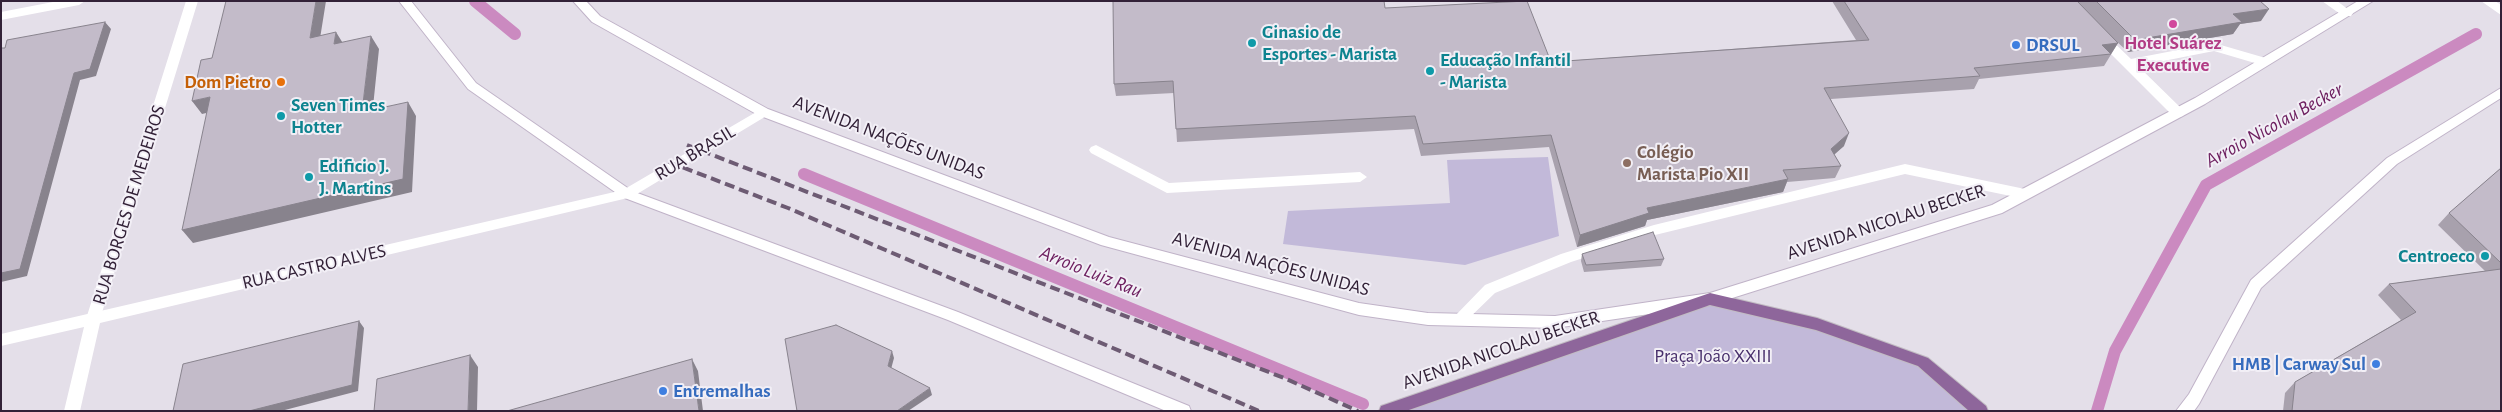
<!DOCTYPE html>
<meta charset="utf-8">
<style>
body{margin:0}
#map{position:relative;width:2502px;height:412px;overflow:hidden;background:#e4dfe9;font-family:"Alegreya Sans",sans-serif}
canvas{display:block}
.frame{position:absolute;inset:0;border:2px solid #322137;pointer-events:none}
</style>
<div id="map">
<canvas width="2502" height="412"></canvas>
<div class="frame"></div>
</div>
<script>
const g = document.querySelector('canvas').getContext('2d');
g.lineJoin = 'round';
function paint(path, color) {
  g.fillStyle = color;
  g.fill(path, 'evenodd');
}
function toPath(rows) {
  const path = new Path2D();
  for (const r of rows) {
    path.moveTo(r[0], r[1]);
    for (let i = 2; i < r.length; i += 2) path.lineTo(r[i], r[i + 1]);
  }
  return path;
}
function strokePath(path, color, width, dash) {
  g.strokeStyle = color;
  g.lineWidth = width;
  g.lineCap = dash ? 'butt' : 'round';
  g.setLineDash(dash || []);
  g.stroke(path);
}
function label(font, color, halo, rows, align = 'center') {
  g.font = font + ' "Alegreya Sans",sans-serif';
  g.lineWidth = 4;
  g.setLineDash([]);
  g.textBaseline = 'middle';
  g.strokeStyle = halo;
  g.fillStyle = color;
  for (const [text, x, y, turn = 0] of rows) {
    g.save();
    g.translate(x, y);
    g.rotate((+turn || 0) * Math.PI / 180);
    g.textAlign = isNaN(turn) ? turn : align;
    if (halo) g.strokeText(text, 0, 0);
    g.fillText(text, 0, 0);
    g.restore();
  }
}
paint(toPath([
 [1548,157,1559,236,1465,265,1283,244,1288,211,1450,203,1447,160],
 [1710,299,1817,324,1923,362,1980,411,1379,411]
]), '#c2b9d9');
strokePath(toPath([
 [475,1,515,34],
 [804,174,1363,404],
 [2097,411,2115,351,2206,185,2476,34]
]), '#cb8ac0', 12);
const secondary = toPath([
 [399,1,411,1,476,83,632,191,958,312,1189,406,1191,411,1166,411,948,320,622,197,468,89,399,1],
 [573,1,586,1,600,16,768,109,1109,237,1359,303,1428,313,1555,316,1710,293,1992,205,2195,98,2358,1,2373,1,2205,104,2002,213,1710,305,1555,328,1428,325,1359,315,1101,245,758,115,592,22,573,1],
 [2501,88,2501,98,2397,164,2261,288,2199,404,2194,411,2176,411,2189,394,2251,280,2387,158,2501,88]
]);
const primary = toPath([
 [1710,293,1817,318,1928,358,1986,406,1988,411,1969,411,1918,366,1816,330,1710,305,1406,411,1379,411,1381,406,1710,293]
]);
strokePath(secondary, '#c0b3c8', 2);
strokePath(primary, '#c2bcc3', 2);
paint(toPath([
 [2322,1,2337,1,2353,13,2351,16,2343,16,2322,1],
 [2102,34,2106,35,2131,59,2214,43,2269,59,2271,62,2265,66,2214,51,2138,66,2183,110,2184,113,2183,116,2178,117,2173,116,2098,41,2096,38,2102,34],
 [1096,145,1169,183,1360,172,1367,177,1360,182,1167,193,1091,153,1089,150,1091,147,1096,145],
 [1905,164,2025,189,2032,194,2025,199,1905,174,1655,235,1571,262,1495,293,1464,323,1459,325,1454,323,1452,319,1485,285,1561,254,1654,225,1905,164]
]), '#fff');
paint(toPath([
 [58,1,85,1,79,5,1,20,1,12,58,1],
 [186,1,198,1,100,319,98,323,93,325,88,323,86,319,186,1]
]), '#fff');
paint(toPath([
 [2481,1,2495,1,2501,5,2501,15,2481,1],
 [763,108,769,112,768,115,632,197,100,323,80,411,64,411,84,327,1,346,1,334,623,190,763,108]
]), '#fff');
paint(secondary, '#fff');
paint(primary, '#8e669b');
strokePath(toPath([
 [687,145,1284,378,1358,411],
 [669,162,788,208,1259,411]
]), '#6d5b73', 4, [10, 5]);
paint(toPath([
 [1832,1,2260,1,2261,21,2240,24,2233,34,2128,52,2115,40,2118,43,2104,66,1979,79,1974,89,1831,99,1844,146,1834,154,1841,166,1835,178,1787,182,1783,192,1647,220,1645,226,1577,247,1549,147,1421,156,1414,129,1177,142,1174,93,1116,96,1114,84,1385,8,1551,62,1856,40],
 [2501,168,2501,411,2283,411,2285,393,2295,382,2401,320,2378,295,2389,284,2485,271,2438,225,2449,213],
 [1582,254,1664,259,1661,266,1584,272,1581,261]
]), '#a8a1ad');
paint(toPath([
 [316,1,326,1,318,51,310,38],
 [2269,9,2261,21,2240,24,2233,34,2128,52,2135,40,2233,14],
 [105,22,111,29,96,76,80,80,27,276,1,282,1,273,74,73],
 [336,32,344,45,334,44],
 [371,36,379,49,371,126,362,112],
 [2118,43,2111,54,2102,45],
 [210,97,219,110,202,114,192,101],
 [408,102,416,116,412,192,193,243,182,230],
 [1849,133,1844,146,1826,162,1831,149],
 [1788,179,1783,192,1647,220,1645,226,1577,247,1580,235,1647,208],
 [359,321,364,328,358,391,281,411,249,411],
 [892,351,894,358,890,373,888,366],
 [470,355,478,367,477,411,468,411],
 [692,359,698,371,703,411,699,411],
 [930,388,932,395,908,411,897,411]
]), '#88838d');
const building = toPath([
 [226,1,316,1,310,38,336,32,334,44,371,36,362,112,408,102,403,179,182,230,210,97,192,101,201,60,212,58,226,1],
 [1113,1,1384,1,1385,8,1527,1,1551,62,1869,40,1844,1,2077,1,2118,43,2102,45,2111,54,1974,68,1980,76,1824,88,1849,133,1831,149,1841,166,1783,170,1788,179,1647,208,1649,213,1580,235,1551,135,1423,144,1415,116,1176,129,1173,81,1114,84,1113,1],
 [2096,1,2260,1,2269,9,2233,14,2242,22,2135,40,2096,1],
 [105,22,90,69,74,73,20,269,1,273,1,48,5,48,7,40,105,22],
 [2501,168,2501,263,2449,213,2501,168],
 [1653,232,1664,259,1586,265,1582,254,1653,232],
 [2501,269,2501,411,2292,411,2295,382,2416,312,2389,284,2501,269],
 [359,321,352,385,249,411,173,411,183,364,359,321],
 [836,325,892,351,888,366,930,388,897,411,797,411,785,339,836,325],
 [470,355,468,411,374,411,377,379,470,355],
 [692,359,699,411,507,411,692,359]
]);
paint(building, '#c3bbc9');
strokePath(building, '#88838d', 1);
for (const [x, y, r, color] of [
 [2173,24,5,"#d1479c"],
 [1252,43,5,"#0f9aa8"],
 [2016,45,5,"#3f7fe0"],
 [1430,71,5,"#0f9aa8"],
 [281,82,5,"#e8710a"],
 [281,116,5,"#0f9aa8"],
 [1627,163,5,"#8d6e63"],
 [309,177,5,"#0f9aa8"],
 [2485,256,5,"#0f9aa8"],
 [2376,364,5,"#3f7fe0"],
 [663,391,5,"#3f7fe0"]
]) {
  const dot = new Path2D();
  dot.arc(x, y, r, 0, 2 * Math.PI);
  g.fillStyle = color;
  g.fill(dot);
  strokePath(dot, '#f2eff6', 2);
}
label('bold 19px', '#0d838f', '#f2eff6', [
 ["Ginasio de",1262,32],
 ["Esportes - Marista",1262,54],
 ["Educação Infantil",1440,60],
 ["- Marista",1440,82],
 ["Seven Times",291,105],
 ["Hotter",291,127],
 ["Edificio J.",319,166],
 ["J. Martins",319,188],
 ["Centroeco",2475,256,"right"]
], 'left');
label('bold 19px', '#b23c85', '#f2eff6', [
 ["Hotel Suárez",2173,43],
 ["Executive",2173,65]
]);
label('bold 19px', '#366cbe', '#f2eff6', [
 ["DRSUL",2026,45],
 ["HMB | Carway Sul",2366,364,"right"],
 ["Entremalhas",673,391]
], 'left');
label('bold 19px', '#c56008', '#f2eff6', [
 ["Dom Pietro",271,82]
], 'right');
label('19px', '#322137', '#f2eff6', [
 ["AVENIDA NAÇÕES UNIDAS",889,138,21],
 ["RUA BRASIL",695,153,-31],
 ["RUA BORGES DE MEDEIROS",129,205,-73],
 ["AVENIDA NICOLAU BECKER",1886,222,-18],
 ["AVENIDA NAÇÕES UNIDAS",1271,264,15],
 ["RUA CASTRO ALVES",314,267,-13],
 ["AVENIDA NICOLAU BECKER",1501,350,-19]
]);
label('bold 19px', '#785e54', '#f2eff6', [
 ["Colégio",1637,152],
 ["Marista Pio XII",1637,174]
], 'left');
label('19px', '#472e6b', '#f2eff6', [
 ["Praça João XXIII",1713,356]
]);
label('italic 20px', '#6e2060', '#f2eff6', [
 ["Arroio Nicolau Becker",2274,125,-29],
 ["Arroio Luiz Rau",1091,272,22]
]);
</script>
